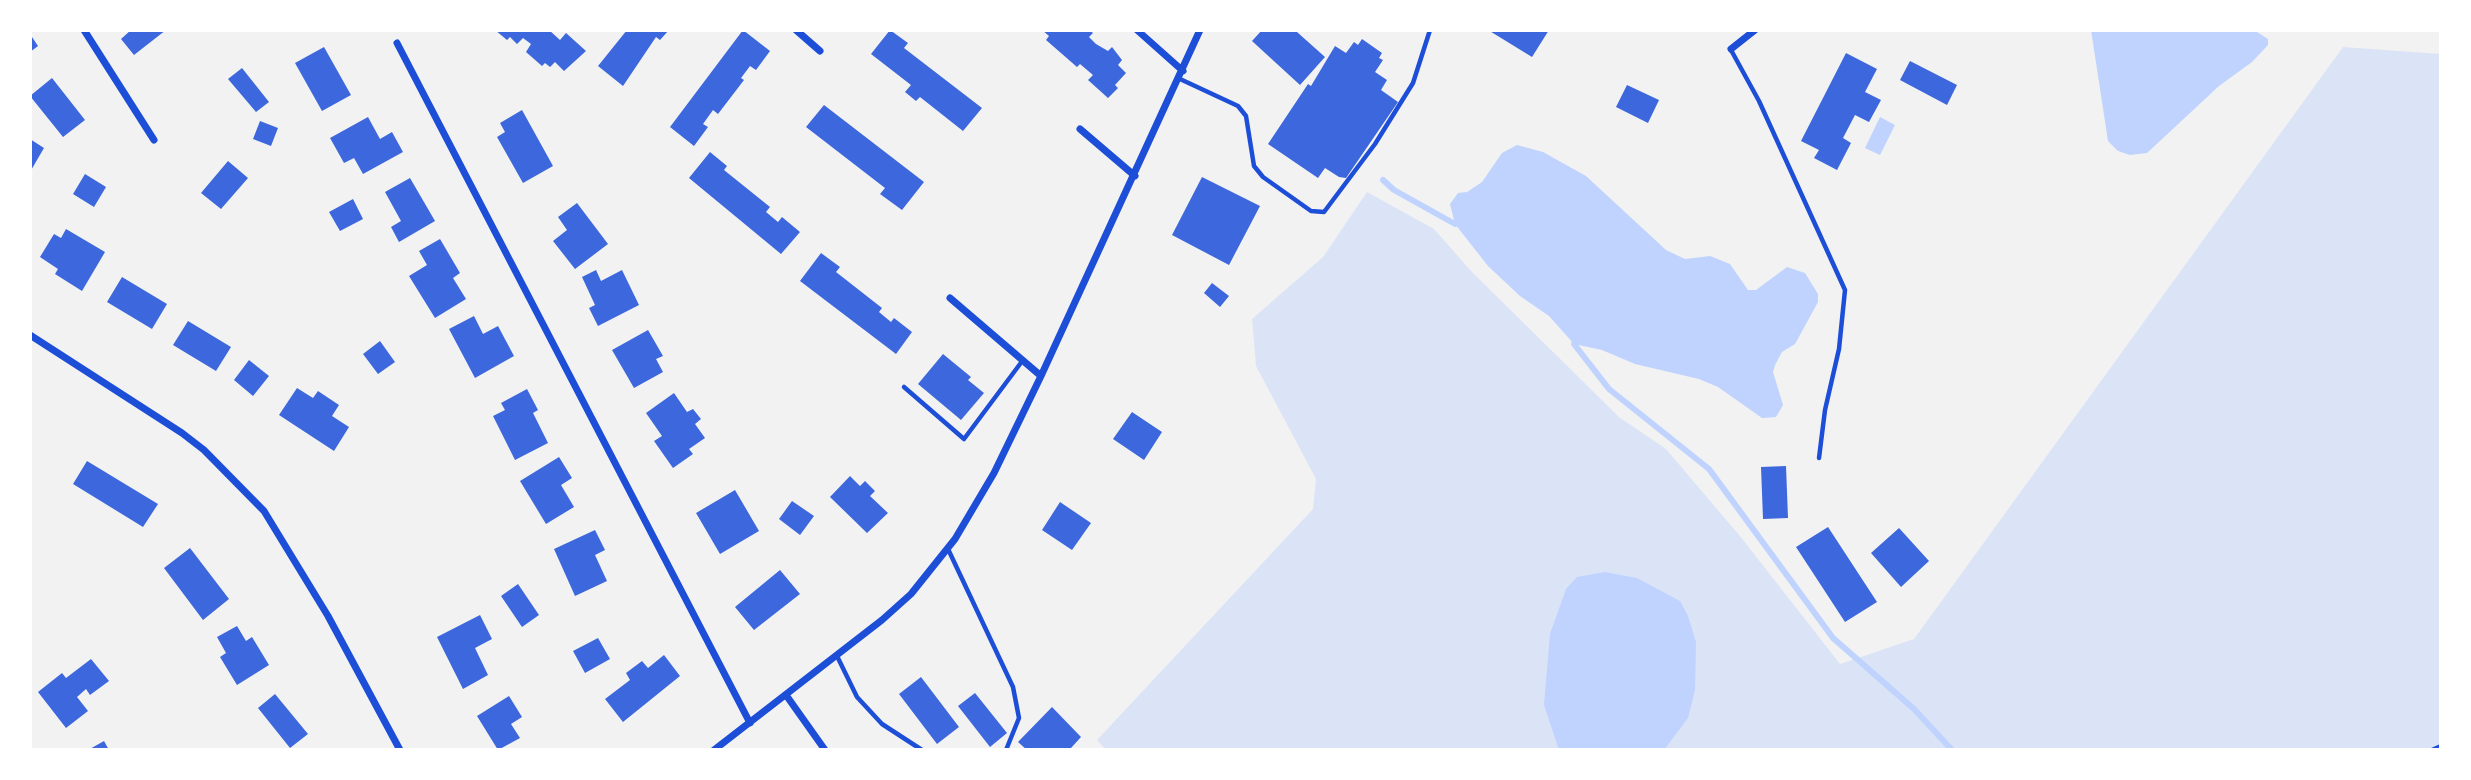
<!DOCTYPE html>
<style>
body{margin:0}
#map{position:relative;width:2471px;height:780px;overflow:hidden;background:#f2f2f2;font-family:"Asap Condensed",sans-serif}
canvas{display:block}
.frame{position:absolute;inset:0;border:32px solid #fff;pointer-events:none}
</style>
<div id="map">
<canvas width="2471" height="780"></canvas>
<div class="frame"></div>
</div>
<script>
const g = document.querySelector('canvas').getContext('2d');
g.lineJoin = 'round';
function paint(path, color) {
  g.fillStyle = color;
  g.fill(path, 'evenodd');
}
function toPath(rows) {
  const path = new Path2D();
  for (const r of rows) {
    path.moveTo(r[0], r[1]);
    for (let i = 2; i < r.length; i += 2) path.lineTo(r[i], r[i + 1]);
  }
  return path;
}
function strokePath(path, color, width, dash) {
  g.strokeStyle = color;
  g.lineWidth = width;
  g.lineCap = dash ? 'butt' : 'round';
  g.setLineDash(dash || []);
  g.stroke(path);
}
paint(toPath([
 [2343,47,2441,54,2441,750,1106,750,1097,740,1313,509,1316,479,1256,366,1252,319,1323,257,1367,192,1434,229,1472,272,1619,417,1666,449,1740,536,1840,664,1914,639]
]), '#dbe4f7');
paint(toPath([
 [2091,30,2254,30,2268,39,2268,45,2252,62,2219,86,2147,153,2130,155,2118,151,2108,141],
 [1880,117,1895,125,1880,155,1865,148],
 [1517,145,1543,152,1586,176,1666,250,1685,259,1710,256,1730,264,1748,290,1756,290,1787,267,1805,273,1818,294,1818,302,1795,344,1782,352,1775,365,1773,372,1783,405,1776,417,1762,418,1718,387,1699,379,1635,364,1602,350,1574,344,1549,316,1520,296,1488,266,1455,224,1450,204,1458,193,1467,192,1482,182,1502,153],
 [1605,572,1637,578,1680,601,1688,616,1696,642,1695,690,1688,718,1664,750,1559,750,1544,705,1550,634,1566,589,1577,577]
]), '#bfd3fe');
strokePath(toPath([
 [1383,180,1394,190,1455,224,1460,218],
 [1578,338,1574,344,1609,389,1709,469,1833,638,1914,709,1952,750]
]), '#bfd3fe', 6);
paint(toPath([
 [131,30,166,30,134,55,121,39],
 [495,30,549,30,560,40,566,33,586,51,564,71,555,62,550,67,545,63,542,66,526,52,531,44,523,38,517,44,510,37,507,40],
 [627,30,669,30,660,40,656,37,623,86,598,66],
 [743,30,770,51,756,70,750,66,741,78,744,80,718,114,713,110,703,124,708,127,694,146,670,127],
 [890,30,908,43,904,48,982,108,963,131,920,97,916,101,905,92,911,85,871,54],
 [1042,30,1089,30,1093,33,1089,37,1096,44,1108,51,1112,47,1122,60,1118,65,1126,73,1115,85,1118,88,1108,98,1088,80,1093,75,1080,64,1077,67,1046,40,1049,36],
 [1262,30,1299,30,1297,32,1325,57,1300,85,1252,41],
 [1488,30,1549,30,1532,57],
 [30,34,38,46,30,52],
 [1362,39,1382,53,1379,58,1383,60,1375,72,1387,80,1381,90,1398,102,1346,178,1339,177,1325,168,1318,178,1268,144,1308,84,1311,86,1335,46,1346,53,1354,42,1358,45],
 [324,47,351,95,322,111,295,63],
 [1846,53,1877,69,1865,92,1881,100,1869,122,1855,115,1843,138,1851,143,1837,170,1814,158,1819,150,1801,141],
 [1910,61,1957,85,1947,105,1900,80],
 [242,68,269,102,256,112,228,79],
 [52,78,85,120,63,137,30,96],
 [1627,85,1659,100,1648,123,1616,107],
 [824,105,924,182,902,210,880,194,885,188,806,127],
 [522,110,553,166,523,183,497,137,505,132,500,123],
 [368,117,380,139,392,132,403,152,363,174,354,158,344,163,330,138],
 [260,121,278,128,271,146,253,139],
 [30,139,44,148,30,172],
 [710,152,727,166,724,170,770,207,766,212,778,222,782,217,800,232,781,254,689,178],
 [228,161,248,178,221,209,201,193],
 [85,174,106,187,94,207,73,194],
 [1202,177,1260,206,1229,265,1172,235],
 [410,178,435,221,399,242,391,227,401,221,385,192],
 [353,199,363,219,340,231,329,212],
 [577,203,608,244,575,269,553,241,567,230,558,217],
 [66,229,105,252,82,291,55,274,58,269,40,257,54,234,61,238],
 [440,239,460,273,453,278,466,299,435,318,409,276,427,265,419,251],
 [821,253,840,267,836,272,882,308,879,312,891,322,894,318,912,332,896,354,800,281],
 [596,270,601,281,622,270,639,305,598,326,589,308,595,305,582,277],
 [122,277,167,304,152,329,107,302],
 [1212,283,1229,296,1220,307,1204,293],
 [474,316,483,334,498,326,514,356,475,378,449,329],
 [188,321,231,347,216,371,173,345],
 [648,330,663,356,656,359,663,372,634,388,612,350],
 [380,341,395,362,378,374,363,354],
 [943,354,971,377,968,380,984,393,961,420,918,384],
 [249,360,269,376,253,396,234,380],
 [297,388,313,398,318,391,339,405,332,416,349,427,334,451,279,415],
 [527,389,538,410,533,413,548,443,515,460,493,416,505,410,501,403],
 [674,393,687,412,693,409,701,419,695,424,705,438,689,449,693,454,673,468,654,441,662,436,646,413],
 [1132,412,1162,432,1144,460,1113,439],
 [559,457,572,478,561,485,574,507,546,524,520,481],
 [87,461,158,504,143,527,73,484],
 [1786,466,1788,518,1763,519,1761,467],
 [850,476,860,486,865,481,875,491,870,496,888,513,867,533,830,497],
 [735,490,759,531,720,554,696,513],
 [792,501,814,516,800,535,779,519],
 [1060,502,1091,523,1072,550,1042,530],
 [1828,527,1877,602,1845,622,1796,547],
 [1899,528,1929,561,1901,587,1871,553],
 [595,530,605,550,595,555,607,581,575,596,554,549],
 [190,548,229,599,203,620,164,568],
 [780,570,800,594,754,630,735,607],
 [518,584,539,615,522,627,501,596],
 [480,615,492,639,475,648,488,675,463,689,437,637],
 [237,626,246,641,252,637,269,665,237,685,220,657,226,653,217,637],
 [598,638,610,659,585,673,573,651],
 [664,655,680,676,623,722,605,699,630,680,626,673,642,661,648,668],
 [91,659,109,681,90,695,86,689,77,697,88,711,66,728,38,692,62,673,66,678],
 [921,677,959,727,937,744,899,694],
 [975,693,1007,733,990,747,958,706],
 [275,694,308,734,290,748,258,708],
 [509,696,522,717,511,724,520,738,498,750,477,716],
 [1052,707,1081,737,1071,748,1074,750,1027,750,1018,742],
 [104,741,109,750,88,750]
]), '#3d67dc');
strokePath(toPath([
 [1731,50,1759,101,1845,290,1839,349,1825,410,1819,458],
 [1180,79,1238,106,1246,116,1254,166,1263,177,1311,211,1324,212,1375,144,1413,83,1430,30],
 [904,387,964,439,1023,360],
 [948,549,1013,687,1019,718,1006,750],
 [837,656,857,697,882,724,922,750],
 [2432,750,2441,746]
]), '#1d4ed8', 4.5);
strokePath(toPath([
 [84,30,154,140],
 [796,30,820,51],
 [1137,30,1183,71],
 [397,43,750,723],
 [1731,49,1755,30],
 [1080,129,1135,176],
 [950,298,1041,376],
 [30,335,182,433,204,450,264,511,328,616,400,750],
 [786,695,825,750],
 [714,750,882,620,911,594,955,539,994,473,1041,376,1200,30]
]), '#1d4ed8', 7);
</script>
